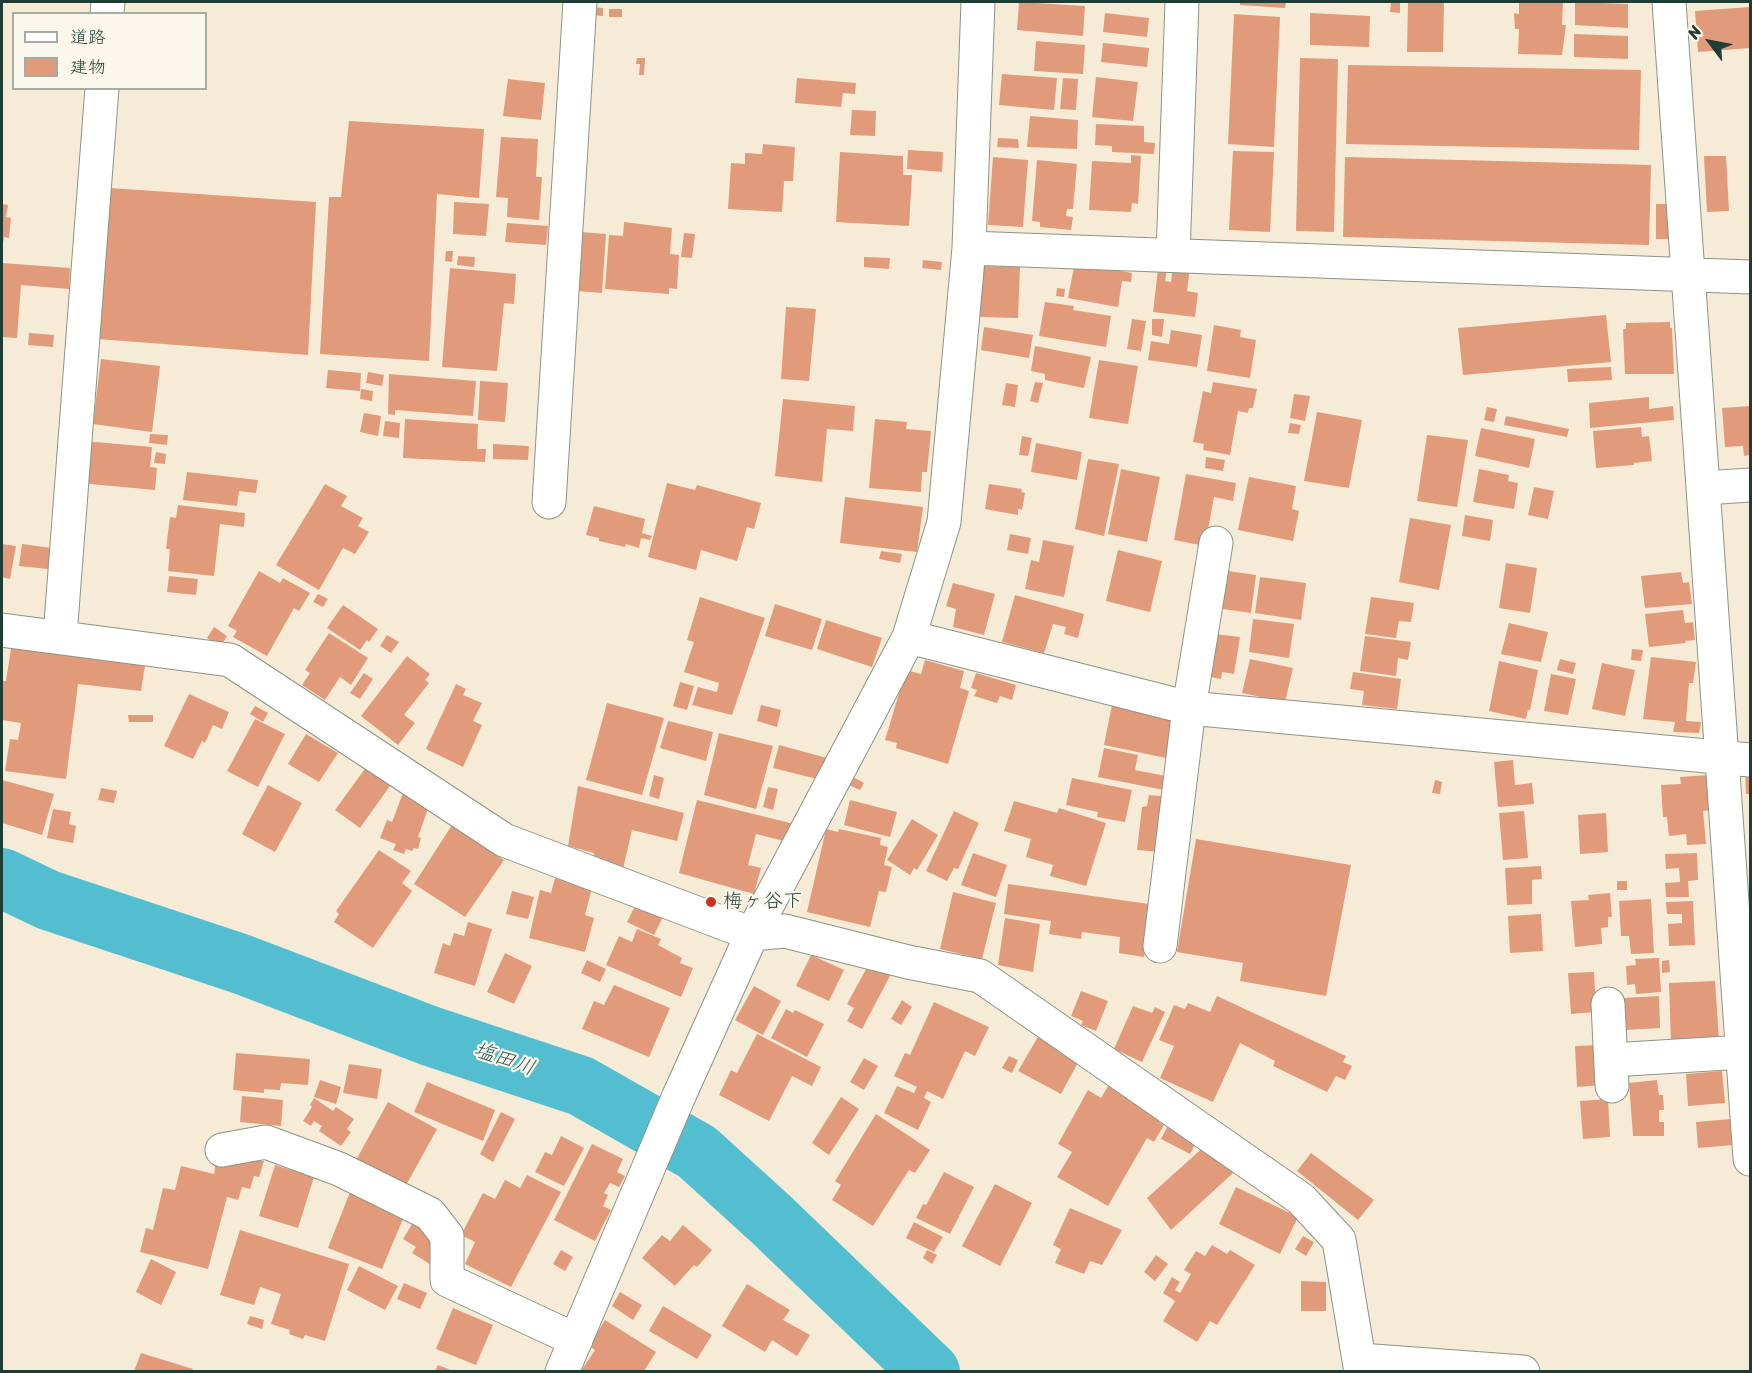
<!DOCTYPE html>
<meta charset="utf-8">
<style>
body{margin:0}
#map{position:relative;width:1752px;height:1373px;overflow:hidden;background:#f6ebd7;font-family:Sriracha,"Klee One",sans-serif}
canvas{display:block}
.frame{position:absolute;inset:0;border:3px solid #1f3d34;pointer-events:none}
.legend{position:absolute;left:12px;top:12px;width:195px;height:78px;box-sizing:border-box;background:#fbf7ec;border:2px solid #a3ada2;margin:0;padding:8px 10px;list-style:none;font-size:18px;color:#1f3d34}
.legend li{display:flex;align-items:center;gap:12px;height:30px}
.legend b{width:30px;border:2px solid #a3ada2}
.north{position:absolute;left:1680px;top:12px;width:60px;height:60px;-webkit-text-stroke:4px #fbf7ec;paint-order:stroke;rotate:302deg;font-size:16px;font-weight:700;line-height:24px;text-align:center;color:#1f3d34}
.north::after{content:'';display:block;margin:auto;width:21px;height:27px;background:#1f3d34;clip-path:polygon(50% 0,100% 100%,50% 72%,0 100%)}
</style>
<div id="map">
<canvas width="1752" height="1373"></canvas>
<div class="frame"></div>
<ul class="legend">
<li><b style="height:8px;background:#fff"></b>道路</li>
<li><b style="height:16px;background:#e29b7a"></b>建物</li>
</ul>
<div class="north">N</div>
</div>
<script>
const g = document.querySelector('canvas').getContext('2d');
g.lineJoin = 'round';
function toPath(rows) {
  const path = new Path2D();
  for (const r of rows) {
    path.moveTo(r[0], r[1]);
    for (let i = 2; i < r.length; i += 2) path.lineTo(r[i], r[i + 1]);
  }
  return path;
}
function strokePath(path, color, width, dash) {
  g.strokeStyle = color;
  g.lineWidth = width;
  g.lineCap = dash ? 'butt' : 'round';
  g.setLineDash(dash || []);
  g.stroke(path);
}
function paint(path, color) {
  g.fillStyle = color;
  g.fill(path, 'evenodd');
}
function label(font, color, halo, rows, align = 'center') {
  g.font = font + ' Sriracha,"Klee One",sans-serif';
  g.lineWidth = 4.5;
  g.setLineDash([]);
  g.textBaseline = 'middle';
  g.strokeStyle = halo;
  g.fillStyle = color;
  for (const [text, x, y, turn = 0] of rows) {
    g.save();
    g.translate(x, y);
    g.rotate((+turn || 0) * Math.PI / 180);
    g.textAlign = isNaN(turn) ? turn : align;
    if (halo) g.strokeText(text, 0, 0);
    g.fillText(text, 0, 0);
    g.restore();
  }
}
strokePath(toPath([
 [2,878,48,900,241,964,430,1036,581,1086,697,1152,774,1222,930,1372]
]), '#54bed1', 60);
paint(toPath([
 [1019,2,1085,6,1083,36,1017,30],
 [1240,2,1286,2,1285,8,1240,5],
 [1391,2,1400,2,1400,13,1390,12],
 [1408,2,1444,2,1443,52,1407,52],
 [1519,2,1563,2,1562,25,1566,25,1562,55,1518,54,1519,29,1515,29,1514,13,1519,14],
 [1575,2,1628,4,1628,28,1575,25],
 [592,7,603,8,603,16,591,15],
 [1750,7,1750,48,1698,52,1695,11],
 [609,9,622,9,622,17,609,17],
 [1105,13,1149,18,1147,37,1103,32],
 [1310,13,1370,16,1369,47,1310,45],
 [1234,14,1280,17,1274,147,1228,144],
 [1574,34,1628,36,1628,59,1574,57],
 [1036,41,1085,45,1083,74,1034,71],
 [1103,43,1149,48,1147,67,1101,62],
 [637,58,645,58,644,75,639,75,640,64,636,64],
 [1300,58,1338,59,1334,232,1296,231],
 [1348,65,1641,70,1639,150,1346,144],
 [1002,74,1057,78,1054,110,999,105],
 [1096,77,1138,82,1133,121,1092,117],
 [797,78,856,83,855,94,843,93,841,107,795,103],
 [1063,78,1078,79,1076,110,1060,109],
 [508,79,545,83,541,120,503,116],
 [852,110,876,111,875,136,850,135],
 [1030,116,1078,120,1077,149,1027,147],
 [349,121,484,129,479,198,437,194,429,361,320,354,329,197,341,197],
 [1096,124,1144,126,1144,142,1155,143,1154,154,1112,152,1112,146,1095,145],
 [501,137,538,139,536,177,542,177,539,220,507,217,508,198,496,197],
 [998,138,1018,139,1019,148,997,147],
 [763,144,795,147,793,181,784,181,782,212,728,209,731,163,745,164,745,153,762,154],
 [908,150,943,152,942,172,907,169],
 [1233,151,1274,152,1270,232,1229,230],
 [840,152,903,156,903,175,912,175,909,226,836,222],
 [1131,155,1141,156,1138,204,1132,203,1131,212,1089,210,1092,161,1131,163],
 [1704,156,1726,156,1729,211,1707,212],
 [993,157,1028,160,1023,227,988,225],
 [1345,157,1651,165,1649,245,1343,237],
 [1037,160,1077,164,1073,209,1067,209,1066,216,1073,217,1071,230,1040,227,1040,222,1032,221],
 [110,188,316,202,308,355,98,339],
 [454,202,489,204,486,236,453,234],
 [2,204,8,205,6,217,11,218,9,238,4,237,3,243,2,243],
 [1656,204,1669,204,1670,239,1656,239],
 [624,222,672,228,670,254,679,255,677,289,669,288,669,294,605,289,609,235,623,236],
 [507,223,548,226,546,245,505,242],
 [581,232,606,234,602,293,577,291],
 [684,233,695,234,692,258,681,257],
 [446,251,453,251,452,262,445,261],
 [458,256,475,257,474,267,457,265],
 [864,257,890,258,889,269,864,267],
 [923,260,942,262,941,270,922,268],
 [2,263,70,268,69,289,21,285,17,338,2,337],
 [1173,264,1190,266,1187,291,1198,293,1195,317,1153,312,1158,269,1167,270,1165,281,1171,282],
 [980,266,1020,267,1018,318,978,317],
 [1092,266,1132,273,1131,282,1122,281,1118,307,1068,298,1074,267,1091,270],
 [450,268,516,274,514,304,504,303,497,371,442,367],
 [1057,288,1065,289,1064,297,1056,296],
 [1045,302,1074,306,1073,310,1111,316,1106,347,1039,336],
 [786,307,816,309,809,381,781,379],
 [1606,315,1611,362,1463,375,1458,328],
 [1132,319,1146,321,1141,351,1127,349],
 [1152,319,1164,319,1162,337,1152,335],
 [1670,322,1670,328,1672,328,1674,374,1625,374,1623,329,1626,329,1626,323],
 [1214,325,1241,330,1240,337,1256,340,1250,378,1207,371],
 [984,327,1033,335,1029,358,981,350],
 [1171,330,1202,335,1197,367,1148,360,1151,341,1169,344],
 [29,333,54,335,53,347,28,345],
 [1035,346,1091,357,1084,388,1045,380,1045,374,1031,371],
 [101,359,160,366,152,432,93,424],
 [1099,360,1138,366,1128,424,1089,418],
 [1611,367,1612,380,1568,382,1567,369],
 [328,370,361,373,360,391,326,388],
 [368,372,384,375,382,386,366,383],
 [389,374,476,381,473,416,395,410,395,415,388,414],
 [480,381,508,383,505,422,478,420],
 [1035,382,1043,383,1038,403,1030,401],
 [1213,382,1257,389,1253,408,1249,408,1248,413,1238,411,1230,455,1203,450,1204,444,1193,442,1203,391,1211,393],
 [1006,383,1018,385,1015,407,1002,405],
 [361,389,373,391,372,401,360,399],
 [1294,394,1310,396,1305,421,1290,418],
 [1649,397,1649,409,1673,406,1674,420,1590,428,1589,403],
 [783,399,855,406,853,431,827,429,822,482,775,476],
 [1750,406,1750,455,1744,456,1743,446,1725,447,1722,408],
 [1487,407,1497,409,1494,422,1484,420],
 [1317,412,1362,420,1349,488,1304,481],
 [364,413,381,416,378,436,360,432],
 [1506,416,1569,429,1567,437,1504,425],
 [405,419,478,424,477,449,486,449,485,462,403,458],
 [875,419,907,422,906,429,931,431,927,472,922,472,921,492,869,488],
 [385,421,400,423,399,438,383,436],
 [1290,423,1301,425,1299,434,1288,433],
 [1641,427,1642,437,1649,436,1652,461,1634,463,1634,465,1596,468,1593,431],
 [1481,428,1535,439,1529,468,1475,456],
 [150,434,168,435,167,445,149,443],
 [1427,435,1468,440,1457,507,1417,501],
 [1022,436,1032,438,1028,456,1019,455],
 [84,441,152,447,150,467,157,468,155,490,80,483],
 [1036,443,1082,452,1077,480,1031,472],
 [493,444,529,446,528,460,493,459],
 [156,452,166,454,165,464,154,463],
 [1206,457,1225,460,1223,471,1205,468],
 [1088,459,1119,464,1104,536,1075,529],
 [1121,469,1160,477,1147,542,1108,534],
 [1479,469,1509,475,1508,481,1518,483,1514,509,1473,502],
 [187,472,258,480,256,493,239,491,237,506,183,500],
 [1186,474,1236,483,1233,501,1214,497,1205,546,1174,540],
 [1249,477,1296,486,1292,509,1299,511,1293,541,1238,530],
 [667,483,695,490,697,485,761,503,754,529,747,527,737,561,701,550,696,570,648,557],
 [325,484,347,496,341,506,363,518,358,526,369,532,355,554,343,548,319,590,276,565],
 [989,484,1022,489,1021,492,1025,493,1022,510,1018,509,1018,515,985,509],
 [1534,487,1554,491,1548,519,1528,515],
 [845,497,923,507,917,552,840,543],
 [178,505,245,513,244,527,220,524,214,576,168,571,170,549,166,549,170,517,176,518],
 [594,506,645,519,642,533,652,536,650,540,641,538,639,548,626,544,625,547,599,541,599,538,586,535],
 [1465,515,1493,520,1490,541,1462,536],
 [1410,518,1451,525,1439,590,1399,582],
 [1010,534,1031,538,1028,554,1007,550],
 [1043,540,1074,546,1064,597,1025,589,1031,560,1039,562],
 [2,544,16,546,10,579,2,577],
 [22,544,51,548,48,569,19,566],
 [1118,550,1162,561,1150,612,1106,601],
 [881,551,902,554,900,563,879,559],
 [1506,563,1537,568,1530,613,1499,608],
 [1221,570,1256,575,1251,613,1216,608],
 [259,571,280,583,283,578,310,593,299,611,294,608,267,656,233,637,237,631,228,626],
 [1681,572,1683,583,1689,582,1692,604,1645,608,1641,576],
 [169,576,198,579,196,595,167,592],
 [1260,577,1306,583,1301,620,1255,613],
 [953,583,995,594,984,635,953,627,956,609,946,606],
 [318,594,328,599,323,607,313,602],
 [1015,595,1084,614,1078,638,1064,634,1066,627,1053,624,1044,653,1002,642],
 [700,597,765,618,732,715,692,705,698,687,717,692,719,683,684,672,694,642,687,640],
 [1371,597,1414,603,1411,622,1399,621,1396,638,1365,634],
 [775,604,822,619,812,650,765,636],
 [343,605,378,629,369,642,367,640,360,650,327,628],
 [1683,610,1685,623,1693,622,1695,640,1685,641,1686,643,1649,647,1645,614],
 [1253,619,1294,624,1289,658,1249,652],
 [826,620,882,638,872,667,817,649],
 [1509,623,1548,632,1541,662,1501,654],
 [214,627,227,636,220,647,207,638],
 [329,633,368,658,351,685,340,677,325,700,302,685,310,673,305,670],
 [1206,633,1240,637,1234,674,1222,672,1221,679,1200,675],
 [387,635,399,642,391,653,380,646],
 [1365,636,1411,642,1408,660,1398,658,1396,676,1360,671],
 [12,642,146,659,141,691,78,684,66,779,5,771,10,739,18,740,21,723,2,720,2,681,6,681],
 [1632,649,1643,650,1641,661,1631,660],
 [407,656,430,674,425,680,429,683,404,715,415,723,398,745,361,716],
 [1651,657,1696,662,1693,683,1689,683,1686,721,1701,722,1699,733,1673,732,1675,722,1643,719],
 [1250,659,1293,668,1285,702,1242,693],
 [1560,659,1576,663,1573,674,1557,670],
 [925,660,964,671,960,688,969,691,948,764,896,748,897,743,885,740,906,670,921,674],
 [1499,661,1538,670,1530,710,1528,710,1526,719,1489,711],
 [1602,663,1635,670,1625,716,1592,709],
 [1353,672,1401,679,1397,709,1362,705,1364,691,1350,689],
 [364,673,373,679,360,699,350,693],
 [976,673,1016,685,1012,700,1000,696,997,703,974,696,977,690,971,688],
 [1551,674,1576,679,1568,715,1544,711],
 [680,682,694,686,687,710,673,706],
 [456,684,466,689,463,695,482,703,473,721,482,725,463,767,426,749],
 [189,694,229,712,222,729,213,725,205,743,202,741,193,759,164,746],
 [607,703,664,718,642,795,586,780],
 [761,705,781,710,777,727,757,721],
 [1112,705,1173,718,1166,758,1104,745],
 [255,706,268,713,263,722,250,714],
 [128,715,153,715,153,722,129,722],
 [255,719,285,734,258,787,227,771],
 [668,721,713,732,706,761,660,748],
 [719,733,773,746,756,809,704,795],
 [306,734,338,753,319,782,288,764],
 [779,745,827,758,823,771,819,770,817,779,773,768],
 [1104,748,1138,755,1135,770,1166,776,1164,790,1098,777],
 [1513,760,1515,785,1532,783,1534,804,1498,807,1494,762],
 [367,766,392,783,360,828,335,810],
 [1745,766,1750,767,1750,794,1746,794],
 [654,775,664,778,659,799,649,796],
 [1709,775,1712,810,1703,811,1706,844,1687,845,1686,834,1669,836,1667,817,1663,817,1661,785,1681,784,1680,777],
 [853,777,864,783,860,790,849,785],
 [1072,778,1132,790,1125,822,1097,817,1098,812,1066,805],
 [2,780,54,794,42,835,2,823],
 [1435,780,1442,782,1440,794,1432,793],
 [268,785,302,803,275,852,242,834],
 [578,786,684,813,677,841,632,830,623,869,593,862,594,853,568,846],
 [768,787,778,789,773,810,763,807],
 [101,788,117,791,114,803,98,800],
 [403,793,430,803,418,837,421,838,418,849,414,848,412,851,406,849,404,854,393,850,396,844,380,838,387,820,392,822],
 [1149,795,1169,797,1162,852,1137,850,1142,807,1147,806],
 [697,800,794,824,784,841,756,834,748,865,761,868,754,894,679,873],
 [850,800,897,812,890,837,844,825],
 [1014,801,1057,813,1059,808,1106,823,1086,886,1050,876,1053,865,1026,857,1031,839,1004,831],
 [53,809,71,812,69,824,76,826,73,843,47,838],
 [954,811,979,823,958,869,954,868,947,881,926,871],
 [1524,811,1528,858,1503,860,1499,813],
 [1606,813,1608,852,1580,854,1578,815],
 [912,819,938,835,917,870,914,868,910,875,887,860],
 [452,825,504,860,465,917,414,884],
 [826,829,838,832,839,829,881,838,880,845,888,847,884,865,892,867,886,892,879,891,870,927,807,912],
 [1196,839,1351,865,1326,996,1240,981,1243,963,1177,952],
 [379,850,411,871,402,883,412,891,373,948,334,922,339,914,336,911],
 [973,853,1007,865,996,897,961,885],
 [1697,853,1698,880,1688,881,1689,897,1666,897,1665,883,1680,882,1679,868,1666,869,1665,854],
 [1541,866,1542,879,1532,880,1532,904,1507,905,1505,868],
 [555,878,592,888,585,915,594,918,585,952,529,938,540,890,551,893],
 [1617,881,1627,881,1627,890,1617,890],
 [1008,884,1156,905,1144,957,1119,953,1120,937,1082,932,1081,939,1049,934,1051,921,1004,914],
 [512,891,534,897,528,919,506,914],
 [953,892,996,903,982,959,940,949],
 [1610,893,1612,917,1608,917,1608,927,1601,928,1602,944,1575,947,1571,901,1589,900,1588,895],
 [1651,899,1654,953,1631,954,1629,936,1621,936,1619,901],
 [1693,901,1695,945,1669,946,1668,924,1682,923,1682,914,1667,914,1666,902],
 [636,904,663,917,654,935,627,922],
 [1541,914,1543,951,1510,953,1508,916],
 [1005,918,1040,924,1033,972,998,965],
 [468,922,492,929,475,986,434,973,443,943,450,946,454,933,464,936],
 [637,929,661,939,658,945,682,958,680,963,693,968,681,997,606,965,619,936,632,942],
 [505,953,532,966,514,1004,487,992],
 [811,955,844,970,829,1001,796,986],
 [1659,958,1661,992,1636,994,1635,984,1627,985,1626,966,1636,965,1635,959],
 [587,960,606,969,600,982,581,973],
 [1669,960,1670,972,1662,973,1662,961],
 [870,962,891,974,862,1029,847,1021,854,1008,847,1004],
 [1594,972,1596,1012,1571,1014,1568,973],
 [1715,981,1719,1040,1671,1043,1669,983],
 [614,985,670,1008,649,1057,582,1029,594,1001,604,1005],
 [754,986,781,1001,763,1035,735,1020],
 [1081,991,1108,1001,1096,1031,1081,1025,1083,1021,1071,1016],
 [1217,996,1346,1056,1343,1062,1352,1066,1345,1080,1336,1076,1327,1092,1273,1066,1275,1061,1240,1043,1213,1102,1160,1078,1174,1046,1159,1040,1174,1005,1185,1009,1188,1003,1210,1012],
 [1659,996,1660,1028,1625,1030,1623,998],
 [902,1000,912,1007,901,1025,891,1019],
 [934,1002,989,1027,975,1056,965,1051,943,1099,927,1091,924,1098,931,1102,918,1130,884,1113,897,1086,914,1093,917,1087,894,1076,905,1053,910,1055],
 [1133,1006,1152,1013,1155,1007,1165,1012,1142,1062,1114,1049],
 [786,1009,793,1013,795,1010,824,1024,807,1057,771,1038],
 [757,1034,821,1067,812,1086,792,1076,769,1121,719,1095,731,1070,737,1073],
 [1039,1035,1081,1057,1061,1094,1018,1071],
 [1600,1045,1602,1085,1577,1087,1575,1046],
 [236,1053,310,1059,308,1085,281,1083,280,1090,264,1089,264,1093,233,1090],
 [1009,1056,1018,1060,1012,1073,1002,1068],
 [864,1058,878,1066,864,1090,850,1082],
 [349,1064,382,1069,377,1099,343,1093],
 [1722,1071,1725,1103,1688,1106,1686,1074],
 [320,1080,341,1087,336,1104,314,1097],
 [1657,1080,1659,1095,1663,1095,1664,1110,1659,1110,1659,1122,1664,1122,1664,1136,1633,1136,1629,1083],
 [427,1082,495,1110,483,1141,414,1112],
 [1110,1083,1162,1117,1159,1122,1164,1125,1154,1142,1147,1138,1108,1206,1057,1177,1072,1152,1058,1144,1088,1090,1101,1098],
 [242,1096,283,1100,281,1126,240,1122],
 [841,1097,859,1109,829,1155,812,1143],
 [314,1098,333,1111,336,1107,354,1119,347,1129,351,1132,341,1146,319,1131,322,1126,314,1121,311,1126,303,1121,312,1107,310,1105],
 [1608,1099,1610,1137,1583,1139,1580,1101],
 [388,1102,437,1129,404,1189,355,1162],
 [501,1112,515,1119,493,1162,480,1154],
 [876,1114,930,1150,915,1173,909,1170,873,1226,832,1200,841,1185,835,1181],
 [1731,1119,1733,1145,1698,1148,1696,1122],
 [1168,1125,1197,1141,1190,1154,1161,1139],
 [561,1136,584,1148,564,1186,535,1172,545,1152,552,1155],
 [592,1144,623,1159,617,1172,625,1176,619,1187,610,1183,604,1193,608,1195,603,1206,611,1210,595,1241,554,1220],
 [1207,1144,1233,1173,1171,1230,1147,1198],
 [1311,1153,1374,1200,1358,1220,1297,1171],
 [216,1161,264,1161,259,1177,254,1176,250,1189,242,1187,238,1200,227,1197,208,1269,140,1252,146,1228,153,1230,163,1188,175,1190,181,1166,214,1174],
 [275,1165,314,1177,298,1228,259,1216],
 [944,1172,974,1187,950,1234,916,1218,923,1204,926,1205],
 [527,1175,561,1192,511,1287,465,1264,475,1242,461,1235,483,1193,495,1199,505,1180,520,1188],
 [995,1184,1032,1203,1000,1266,962,1246],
 [1236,1187,1298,1217,1280,1254,1219,1224],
 [350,1192,405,1214,382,1269,328,1248],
 [1070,1208,1122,1230,1102,1265,1090,1261,1084,1274,1055,1263,1061,1249,1053,1245],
 [417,1216,435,1226,438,1269,412,1253,416,1247,403,1239],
 [914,1222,943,1237,934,1252,906,1238],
 [683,1225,712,1250,697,1267,694,1265,675,1286,642,1258,662,1235,670,1241],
 [240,1230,349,1264,325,1341,305,1335,303,1339,289,1334,290,1330,271,1324,281,1294,260,1287,254,1305,220,1295],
 [1303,1236,1314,1242,1306,1256,1295,1249],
 [1212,1245,1227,1254,1230,1250,1255,1265,1217,1325,1210,1321,1197,1342,1163,1321,1175,1301,1163,1293,1172,1277,1180,1282,1175,1290,1180,1293,1191,1274,1184,1270,1196,1251,1205,1256],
 [561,1250,573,1257,565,1271,553,1264],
 [927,1250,937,1255,932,1264,923,1258],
 [1156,1255,1168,1264,1155,1281,1144,1272],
 [151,1259,176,1272,161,1305,136,1292],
 [359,1266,398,1286,385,1310,347,1290],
 [1301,1281,1326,1282,1326,1311,1301,1311],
 [404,1283,427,1293,420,1309,397,1299],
 [747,1284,790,1310,783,1320,810,1335,797,1356,772,1340,765,1352,722,1326],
 [620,1292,642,1305,633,1320,612,1306],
 [663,1306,712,1335,697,1359,649,1331],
 [453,1308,493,1325,476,1365,436,1349],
 [250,1316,264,1320,262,1329,247,1324],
 [605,1320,656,1352,644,1371,581,1371,595,1350,589,1346],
 [141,1353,193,1369,192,1371,134,1371],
 [438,1365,453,1371,435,1371]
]), '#e29b7a');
const minor = toPath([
 [1669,2,1750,1159],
 [107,14,108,2],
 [969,248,1750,277],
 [1173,255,1182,2],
 [1704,488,1750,485],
 [549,502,580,2],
 [2,630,230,660,504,840,752,934,785,931,908,962,980,976,1301,1199,1339,1240,1361,1372],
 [60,636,102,88],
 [909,637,1189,708,1750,760],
 [1160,946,1189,708,1216,543],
 [1608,1004,1612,1086],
 [1611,1060,1743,1052],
 [222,1150,266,1142,339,1169,430,1214,447,1236,447,1280,576,1340],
 [1360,1360,1523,1372],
 [562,1372,678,1098,752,934,909,637,944,522,969,248,978,2]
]);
strokePath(minor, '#8a9486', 35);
strokePath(minor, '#fff', 33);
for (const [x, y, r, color] of [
 [711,902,6,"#c8321e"]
]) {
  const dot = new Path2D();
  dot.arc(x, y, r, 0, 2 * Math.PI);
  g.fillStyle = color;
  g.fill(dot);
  strokePath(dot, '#fbf7ec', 2);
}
label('20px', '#1f3d34', '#fbf7ec', [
 ["梅ヶ谷下",723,902]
], 'left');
label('italic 21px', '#2c5d5b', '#fbf7ec', [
 ["塩田川",504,1060,19]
]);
</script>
